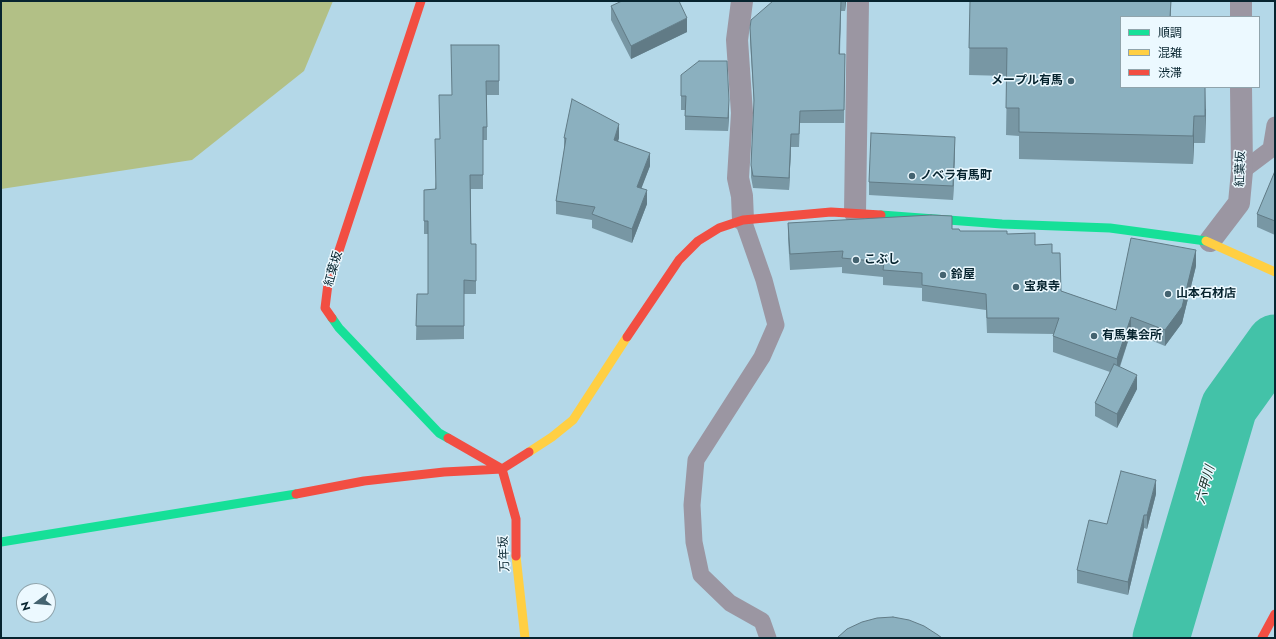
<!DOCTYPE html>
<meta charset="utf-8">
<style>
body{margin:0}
#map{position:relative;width:1276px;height:639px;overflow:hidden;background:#b4d8e8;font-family:Jost,"Noto Sans JP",sans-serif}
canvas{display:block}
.frame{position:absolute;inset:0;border:2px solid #07242f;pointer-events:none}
.legend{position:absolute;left:1120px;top:16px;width:140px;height:72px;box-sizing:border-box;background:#ecf9ff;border:1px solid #90a4ac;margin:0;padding:5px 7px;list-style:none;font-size:12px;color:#07242f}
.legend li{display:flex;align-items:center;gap:8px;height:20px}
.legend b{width:20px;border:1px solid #90a4ac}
.north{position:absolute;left:16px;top:583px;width:40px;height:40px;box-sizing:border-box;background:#ecf9ff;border:1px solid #90a4ac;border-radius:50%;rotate:254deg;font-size:11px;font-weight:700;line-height:16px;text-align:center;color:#07242f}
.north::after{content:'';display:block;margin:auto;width:14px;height:18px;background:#446370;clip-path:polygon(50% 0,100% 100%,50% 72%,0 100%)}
</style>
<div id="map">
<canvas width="1276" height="639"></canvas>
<div class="frame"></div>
<ul class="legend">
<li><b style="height:5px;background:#16e098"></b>順調</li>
<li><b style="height:5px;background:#ffcf43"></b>混雑</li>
<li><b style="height:5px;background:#f24e42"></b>渋滞</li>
</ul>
<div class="north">N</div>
</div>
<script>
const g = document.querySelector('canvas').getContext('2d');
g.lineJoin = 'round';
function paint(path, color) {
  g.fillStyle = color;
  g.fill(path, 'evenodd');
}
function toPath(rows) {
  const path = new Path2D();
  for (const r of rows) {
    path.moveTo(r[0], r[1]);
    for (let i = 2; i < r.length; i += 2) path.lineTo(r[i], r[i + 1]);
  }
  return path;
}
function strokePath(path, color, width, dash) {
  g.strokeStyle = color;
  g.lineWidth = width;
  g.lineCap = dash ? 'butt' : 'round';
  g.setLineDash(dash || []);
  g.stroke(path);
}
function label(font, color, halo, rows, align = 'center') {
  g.font = font + ' Jost,"Noto Sans JP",sans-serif';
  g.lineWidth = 3;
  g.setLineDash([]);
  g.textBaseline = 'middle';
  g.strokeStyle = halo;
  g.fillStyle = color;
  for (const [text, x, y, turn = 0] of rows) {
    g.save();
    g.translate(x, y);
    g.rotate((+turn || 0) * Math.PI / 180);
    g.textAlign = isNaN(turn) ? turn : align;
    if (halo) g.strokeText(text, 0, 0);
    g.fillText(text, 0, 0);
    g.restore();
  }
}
paint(toPath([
 [1,1,333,1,304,71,192,160,1,189]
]), '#b2c086');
strokePath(toPath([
 [1161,638,1229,407,1275,343]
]), '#43c2a8', 57);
strokePath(toPath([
 [1242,171,1271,149,1275,125],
 [743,220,764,280,776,325,762,357,696,460,692,505,694,542,701,575,730,603,762,621,768,638]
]), '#9b96a2', 17);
strokePath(toPath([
 [742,1,737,40,742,113,738,178,742,196,743,220],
 [1241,1,1241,17],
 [855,213,858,1],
 [1210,241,1239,203,1242,171,1241,87]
]), '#9b96a2', 22);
strokePath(toPath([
 [881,215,1002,224,1110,228,1206,241],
 [332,318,339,328,439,433,448,438],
 [1,542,296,494]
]), '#16e098', 9);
strokePath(toPath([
 [1206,241,1275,272],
 [529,452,552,437,573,420,627,337],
 [516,556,525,638]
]), '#ffcf43', 9);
strokePath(toPath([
 [332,318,325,308,328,284,421,1],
 [627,337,679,260,698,241,719,228,743,220,831,212,881,215],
 [448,438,502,469,516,519,516,556],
 [296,494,364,481,444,472,502,469,529,452],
 [1262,638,1275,614]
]), '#f24e42', 9);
paint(toPath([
 [773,1,846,1,845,11,841,11,840,54,845,54,844,123,800,123,799,147,791,147,789,190,753,188,751,177,751,165,754,106,750,40,750,28],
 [970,1,1171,1,1171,17,1121,87,1206,109,1205,143,1194,143,1193,164,1019,159,1019,136,1006,135,1007,76,969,75],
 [611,6,687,32,631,59,611,20],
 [499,45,499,95,487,95,487,140,483,140,483,189,471,189,471,244,476,244,476,294,464,294,464,339,416,340,417,294,428,294,428,234,424,234,424,190,435,189,440,139],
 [699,61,729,113,728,131,685,130,685,110,681,110,681,96],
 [564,138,619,138,618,141,650,166,641,188,647,204,632,243,592,228,592,220,556,214,556,201,564,151],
 [955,150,953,200,869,195,869,182],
 [1275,171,1275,235,1257,227,1257,214],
 [788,223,952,229,960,231,1007,234,1035,245,1052,253,1061,291,1116,310,1196,266,1182,323,1165,346,1131,332,1120,367,1137,389,1117,428,1095,416,1095,403,1110,372,1053,352,1053,336,1054,334,987,333,986,310,922,301,922,288,883,285,883,277,842,273,842,267,790,270,788,239],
 [1156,494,1147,529,1144,528,1128,595,1077,583,1077,570,1107,524]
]), '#7897a4');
paint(toPath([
 [841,1,841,11,839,66,839,54],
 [845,1,846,1,845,11],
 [687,18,687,32,631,59,631,46],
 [1206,87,1206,109,1205,143,1205,116],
 [729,100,729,113,728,131,728,118],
 [1194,116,1194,143,1193,164,1193,136],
 [619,124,619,138,614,153,614,140],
 [791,134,791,147,789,190,789,178],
 [955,137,955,150,953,200,953,186],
 [650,153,650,166,637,200,637,187],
 [647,190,647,204,632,243,632,229],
 [1196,250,1196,266,1182,323,1165,346,1165,330],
 [1131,317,1131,332,1117,374,1117,359],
 [1137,375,1137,389,1117,428,1117,414],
 [1156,480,1156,494,1147,529,1147,515],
 [1144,515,1144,528,1128,595,1128,582]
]), '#617b86');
const building = toPath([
 [622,1,679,1,687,18,631,46,611,6,622,1],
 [773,1,841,1,839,54,845,54,844,110,800,111,799,134,791,134,789,178,753,176,751,165,754,100,750,28,751,20,773,1],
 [970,1,1171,1,1170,17,1121,17,1121,87,1205,87,1205,116,1194,116,1193,136,1019,132,1019,108,1006,108,1007,48,969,48,970,1],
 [451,45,499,45,499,81,486,81,487,127,483,127,483,175,470,175,471,244,476,244,476,281,464,280,464,326,416,326,417,294,428,294,428,221,424,221,424,190,436,189,435,139,440,139,439,95,452,95,451,45],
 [699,61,727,61,729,100,728,118,685,116,686,96,681,96,681,75,699,61],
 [572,99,619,124,614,140,650,153,637,187,647,190,632,229,592,214,595,207,556,201,566,138,564,138,572,99],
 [871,133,955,137,953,186,869,182,871,133],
 [1275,171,1275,221,1257,214,1275,171],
 [931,215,952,216,952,229,959,229,960,231,1007,231,1007,234,1035,233,1035,245,1052,244,1052,253,1060,253,1061,291,1116,310,1131,238,1196,250,1182,307,1165,330,1131,317,1117,359,1053,336,1059,318,987,318,986,294,922,285,922,273,883,270,884,262,842,258,843,251,790,254,788,223,931,215],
 [1114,364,1137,375,1117,414,1095,403,1114,364],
 [1121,471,1156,480,1147,515,1144,515,1128,582,1077,570,1089,520,1107,524,1121,471],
 [893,617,909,620,924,626,938,635,942,638,837,638,847,629,862,622,877,618,893,617]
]);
paint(building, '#8bb0bf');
strokePath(building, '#617b86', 1);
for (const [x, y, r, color] of [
 [1071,81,4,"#446370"],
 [912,176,4,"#446370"],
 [856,260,4,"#446370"],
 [943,275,4,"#446370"],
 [1016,287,4,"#446370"],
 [1168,294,4,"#446370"],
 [1094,336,4,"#446370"]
]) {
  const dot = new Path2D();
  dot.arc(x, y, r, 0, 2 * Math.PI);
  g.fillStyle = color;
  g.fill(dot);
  strokePath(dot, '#ecf9ff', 1.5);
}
label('bold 12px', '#07242f', '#ecf9ff', [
 ["メープル有馬",1063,81,"right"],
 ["ノベラ有馬町",920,176],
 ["こぶし",864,260],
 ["鈴屋",951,275],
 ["宝泉寺",1024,287],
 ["山本石材店",1176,294],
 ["有馬集会所",1102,336]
], 'left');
label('12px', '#07242f', '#ecf9ff', [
 ["紅葉坂",1241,169,-88],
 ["紅葉坂",334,269,-74],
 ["万年坂",505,554,-93]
]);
label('italic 13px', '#193027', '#ecf9ff', [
 ["六甲川",1206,485,-74]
]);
</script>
